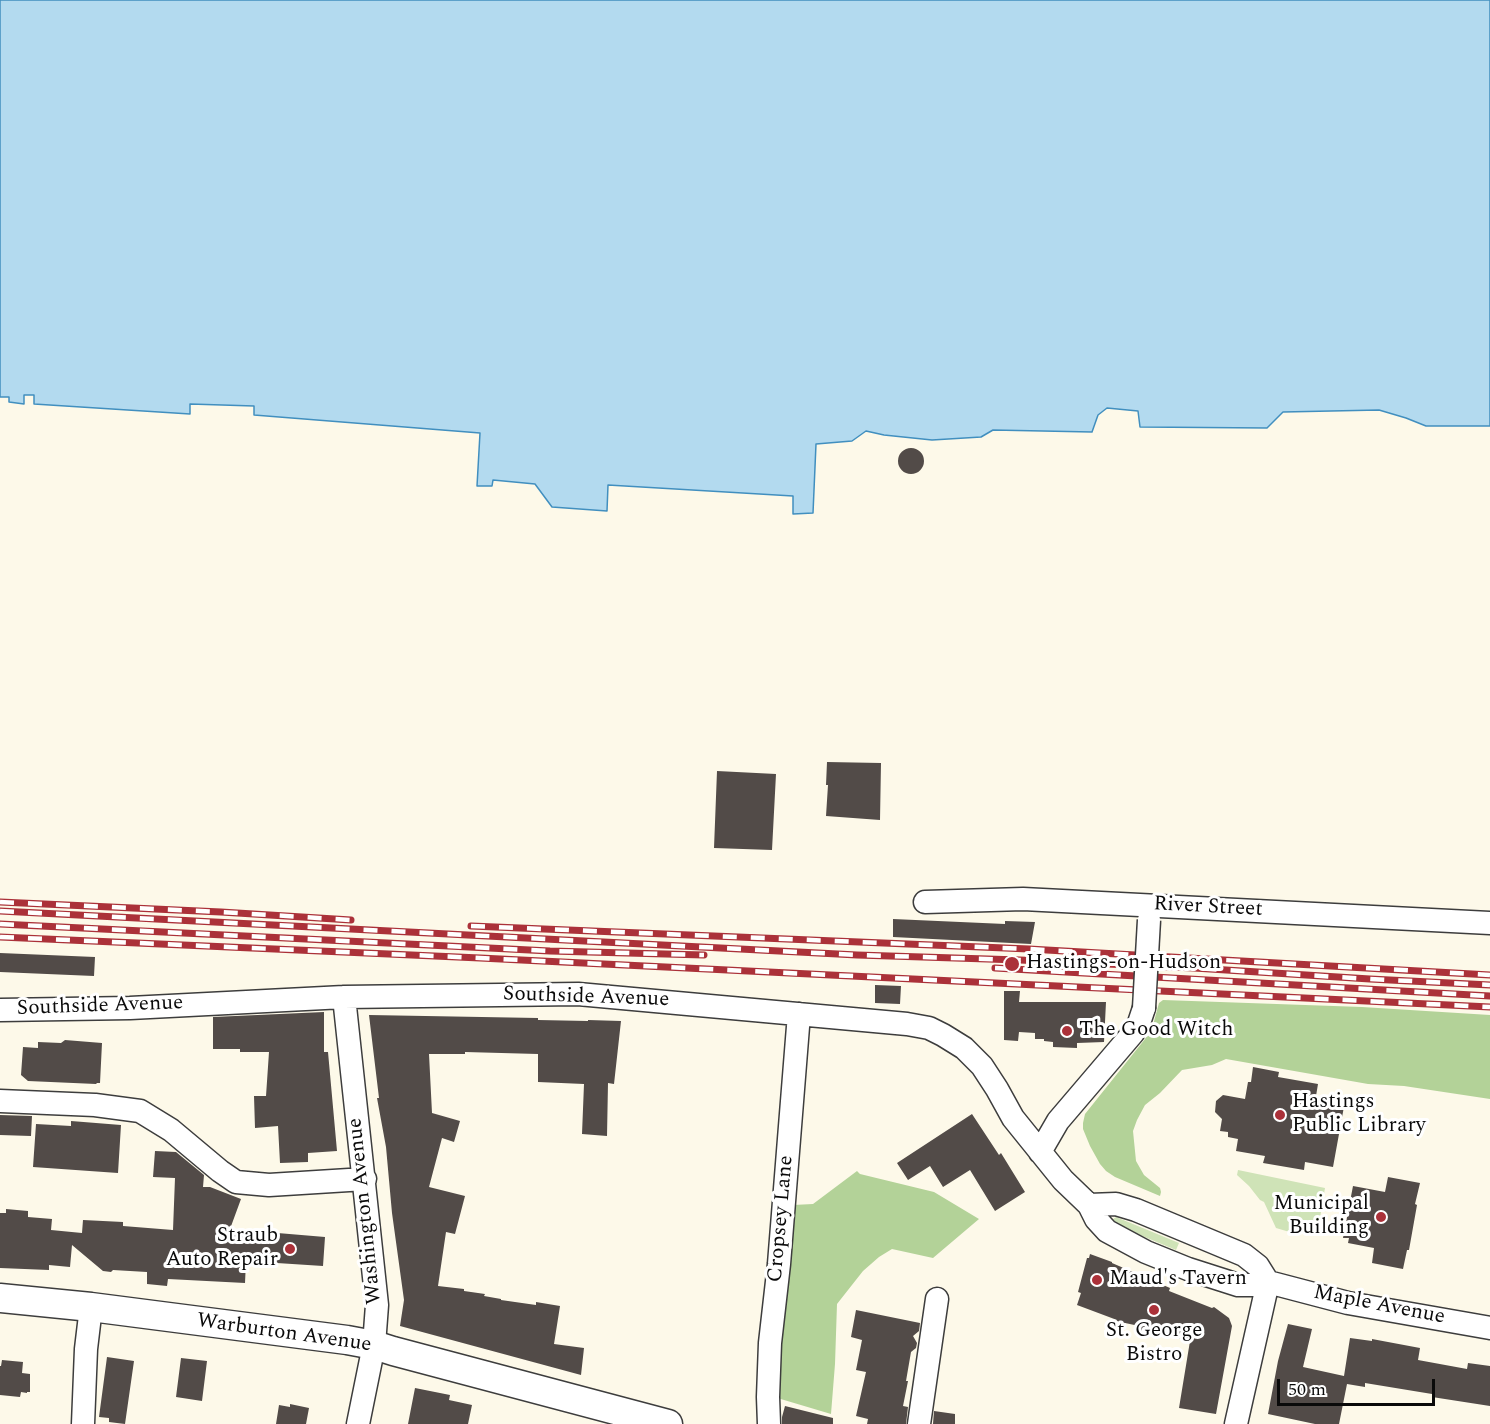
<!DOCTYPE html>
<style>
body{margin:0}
#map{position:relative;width:1490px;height:1424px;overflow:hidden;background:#fdf9e9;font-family:Spectral,serif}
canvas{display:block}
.scale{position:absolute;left:1277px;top:1379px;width:158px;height:27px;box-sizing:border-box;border:3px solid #0a0a0a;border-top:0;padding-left:8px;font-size:18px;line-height:21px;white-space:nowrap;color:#0a0a0a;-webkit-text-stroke:4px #fff;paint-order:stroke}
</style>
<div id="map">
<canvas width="1490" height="1424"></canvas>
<div class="scale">50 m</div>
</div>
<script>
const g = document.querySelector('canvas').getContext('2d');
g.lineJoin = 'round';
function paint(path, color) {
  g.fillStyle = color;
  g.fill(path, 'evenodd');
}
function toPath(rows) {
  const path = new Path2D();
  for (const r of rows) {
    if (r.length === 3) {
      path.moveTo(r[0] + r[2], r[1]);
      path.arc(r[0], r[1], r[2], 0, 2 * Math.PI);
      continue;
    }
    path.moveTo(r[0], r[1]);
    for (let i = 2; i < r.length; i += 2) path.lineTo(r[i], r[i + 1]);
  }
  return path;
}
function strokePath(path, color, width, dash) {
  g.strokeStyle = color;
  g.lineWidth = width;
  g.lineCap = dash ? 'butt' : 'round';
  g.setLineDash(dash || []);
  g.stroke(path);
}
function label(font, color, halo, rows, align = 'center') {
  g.font = font + ' Spectral,serif';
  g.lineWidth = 6;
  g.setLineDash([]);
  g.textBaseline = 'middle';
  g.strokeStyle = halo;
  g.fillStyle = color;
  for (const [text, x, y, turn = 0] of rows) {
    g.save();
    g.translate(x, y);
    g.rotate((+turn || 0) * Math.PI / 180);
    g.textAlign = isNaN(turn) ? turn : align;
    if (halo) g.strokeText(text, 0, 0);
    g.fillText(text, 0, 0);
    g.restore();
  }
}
paint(toPath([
 [1238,1170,1325,1188,1320,1218,1315,1222,1293,1233,1276,1228,1264,1202,1260,1200,1249,1186,1237,1175],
 [1116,1217,1179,1243,1176,1250,1116,1225,1112,1220]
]), '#cfe3b7');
paint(toPath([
 [1163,1000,1362,1007,1490,1015,1490,1099,1404,1086,1368,1084,1226,1059,1212,1065,1182,1070,1160,1093,1145,1105,1137,1120,1133,1131,1136,1161,1144,1175,1160,1188,1161,1192,1160,1196,1115,1177,1106,1171,1100,1164,1090,1146,1083,1129,1083,1123,1085,1114,1145,1039,1153,1025,1159,1003],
 [857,1171,860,1174,934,1192,979,1219,933,1258,892,1249,879,1257,863,1271,837,1304,835,1364,831,1414,774,1397,793,1205,813,1204]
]), '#b3d298');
const water = toPath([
 [0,0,1490,0,1490,426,1426,426,1406,418,1379,410,1283,412,1267,428,1140,427,1138,411,1107,408,1098,415,1092,432,993,430,981,437,932,440,884,435,866,431,852,441,816,444,813,513,793,514,793,496,608,485,607,511,552,507,535,484,493,480,492,486,477,486,480,433,254,415,254,406,190,404,190,414,34,404,34,395,24,395,24,404,9,402,9,397,0,397,0,0]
]);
paint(water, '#b3daef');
strokePath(water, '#418fbf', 1.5);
paint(toPath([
 [911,461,13],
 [827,762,881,763,880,820,826,816,828,785,826,785],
 [717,771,776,774,772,850,714,848],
 [893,919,1005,924,1005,921,1035,922,1031,944,893,937],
 [0,953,95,957,94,976,0,972],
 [875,985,901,986,900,1004,875,1003],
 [1004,991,1020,991,1019,1002,1106,1002,1104,1042,1077,1043,1077,1048,1053,1047,1053,1042,1044,1041,1044,1039,1035,1039,1035,1033,1019,1032,1018,1041,1004,1040],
 [324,1012,324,1052,328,1052,337,1151,308,1153,308,1162,280,1163,278,1126,255,1128,254,1096,266,1096,269,1052,240,1052,240,1049,213,1049,213,1017],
 [369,1015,538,1018,538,1020,588,1021,588,1020,621,1021,614,1084,608,1083,607,1136,582,1134,584,1084,538,1082,538,1054,465,1052,465,1054,429,1054,432,1113,460,1121,454,1142,442,1138,429,1187,465,1196,455,1234,446,1232,438,1286,464,1289,464,1291,485,1294,484,1296,501,1299,501,1300,536,1305,536,1302,560,1306,554,1344,584,1348,581,1375,400,1326,404,1300,392,1213,386,1147,377,1098,379,1098],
 [65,1040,102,1043,100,1083,97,1083,96,1084,28,1081,21,1075,23,1047,38,1048,38,1042,61,1043],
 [1253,1067,1279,1072,1278,1077,1318,1084,1316,1096,1345,1101,1333,1167,1305,1162,1304,1170,1263,1163,1265,1156,1236,1151,1238,1139,1228,1137,1228,1132,1220,1131,1222,1119,1215,1112,1216,1101,1223,1095,1245,1099,1248,1082,1251,1082],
 [972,1114,999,1155,1001,1153,1025,1192,995,1211,970,1170,943,1187,930,1166,908,1180,897,1163],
 [0,1115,32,1116,31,1136,0,1135],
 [71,1121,121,1125,118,1173,33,1167,36,1124,71,1126],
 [155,1151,176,1152,204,1175,203,1187,210,1187,241,1199,230,1229,325,1237,323,1266,246,1261,245,1283,168,1279,167,1286,147,1284,147,1272,113,1270,111,1272,103,1271,72,1245,70,1267,49,1265,49,1270,0,1268,0,1213,6,1213,6,1209,28,1211,28,1217,52,1219,51,1230,82,1233,83,1220,123,1222,123,1226,173,1230,175,1178,153,1177],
 [1388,1177,1420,1183,1415,1204,1417,1205,1409,1250,1407,1250,1403,1269,1372,1263,1374,1248,1348,1243,1349,1238,1343,1238,1353,1186,1385,1192],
 [1090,1254,1112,1262,1112,1263,1170,1288,1169,1291,1212,1308,1214,1307,1229,1318,1232,1326,1216,1414,1179,1408,1190,1341,1159,1333,1158,1337,1138,1333,1139,1326,1116,1321,1117,1320,1077,1305,1081,1293,1078,1292,1087,1258,1089,1258],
 [856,1310,920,1323,919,1331,913,1336,917,1343,916,1348,911,1352,906,1381,908,1381,903,1406,908,1407,906,1424,867,1424,868,1419,856,1416,866,1372,856,1370,862,1340,851,1337],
 [1288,1324,1312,1329,1303,1367,1344,1376,1350,1338,1372,1341,1372,1339,1420,1348,1418,1360,1467,1369,1468,1363,1490,1366,1490,1406,1432,1397,1432,1394,1365,1383,1365,1387,1347,1384,1339,1424,1315,1424,1268,1414,1278,1361],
 [107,1357,134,1361,125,1424,109,1422,109,1418,99,1417],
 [181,1358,207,1361,202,1401,176,1397],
 [2,1360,23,1362,22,1373,30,1374,30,1392,27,1392,27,1393,21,1392,20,1397,0,1395,0,1366,1,1366],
 [415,1388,450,1395,449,1400,472,1405,468,1424,408,1424],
 [290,1404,309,1408,306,1424,276,1424,279,1405,290,1407],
 [785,1406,833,1418,833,1424,782,1424,782,1417],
 [934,1411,955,1414,955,1424,933,1424]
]), '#524b48');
const minor = toPath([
 [925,902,1023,899,1490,923],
 [344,997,377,1305,374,1345,358,1424],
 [0,1010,130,1008,344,997,578,994,907,1024,929,1028,943,1035,964,1048,982,1066,997,1089,1013,1118,1063,1180,1089,1205,1096,1219,1107,1231,1146,1252,1188,1269,1238,1285,1253,1285,1268,1282,1348,1303,1490,1328],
 [0,1101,95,1105,140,1111,171,1130,220,1171,236,1182,269,1185,365,1179],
 [1040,1152,1058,1121,1133,1033,1139,1023,1144,1008],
 [1089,1205,1116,1204,1136,1210,1244,1255,1258,1266,1268,1282],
 [83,1424,86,1349,91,1307],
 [769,1424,768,1397,770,1343,779,1264,799,1014],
 [919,1424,937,1299],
 [1236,1424,1268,1282]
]);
const tertiary = toPath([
 [0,1298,91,1307,347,1340,374,1345,393,1351,668,1424]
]);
strokePath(minor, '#3d3d3d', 25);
strokePath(tertiary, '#3d3d3d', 31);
strokePath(minor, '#fff', 22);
strokePath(tertiary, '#fff', 28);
const rail = toPath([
 [0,902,221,912,351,920],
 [0,911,857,955,1020,960,1194,968,1370,979,1490,985],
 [0,924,550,951,704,955],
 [471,926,1029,949,1490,975],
 [0,937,480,958,1490,1007],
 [995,968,1490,996]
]);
strokePath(rail, '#ab3139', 7);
strokePath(rail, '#fff', 4.5, [14]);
const minorBridge = toPath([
 [1144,1008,1149,920]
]);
strokePath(minorBridge, '#3d3d3d', 25, []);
strokePath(minorBridge, '#fff', 22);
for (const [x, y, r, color] of [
 [1012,964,8,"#ab3139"],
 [1067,1031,6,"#ab3139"],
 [1280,1115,6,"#ab3139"],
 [1381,1217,6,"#ab3139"],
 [290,1249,6,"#ab3139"],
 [1097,1280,6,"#ab3139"],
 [1154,1310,6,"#ab3139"]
]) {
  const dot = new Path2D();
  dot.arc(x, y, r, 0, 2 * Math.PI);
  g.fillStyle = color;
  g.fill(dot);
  strokePath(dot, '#fff', 2);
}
label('21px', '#0a0a0a', '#fff', [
 ["River Street",1208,908,3],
 ["Southside Avenue",586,998,2],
 ["Southside Avenue",100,1007,-2],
 ["Washington Avenue",366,1211,-96],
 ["Cropsey Lane",782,1219,-85],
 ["Maple Avenue",1379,1306,11],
 ["Warburton Avenue",284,1334,8]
]);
label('21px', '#0a0a0a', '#fff', [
 ["Hastings-on-Hudson",1026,964],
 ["The Good Witch",1079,1031],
 ["Hastings",1292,1103],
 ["Public Library",1292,1127],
 ["Municipal",1369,1205,"right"],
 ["Building",1369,1229,"right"],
 ["Straub",278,1237,"right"],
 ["Auto Repair",278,1261,"right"],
 ["Maud's Tavern",1109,1280],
 ["St. George",1154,1332,"center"],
 ["Bistro",1154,1356,"center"]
], 'left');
</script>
